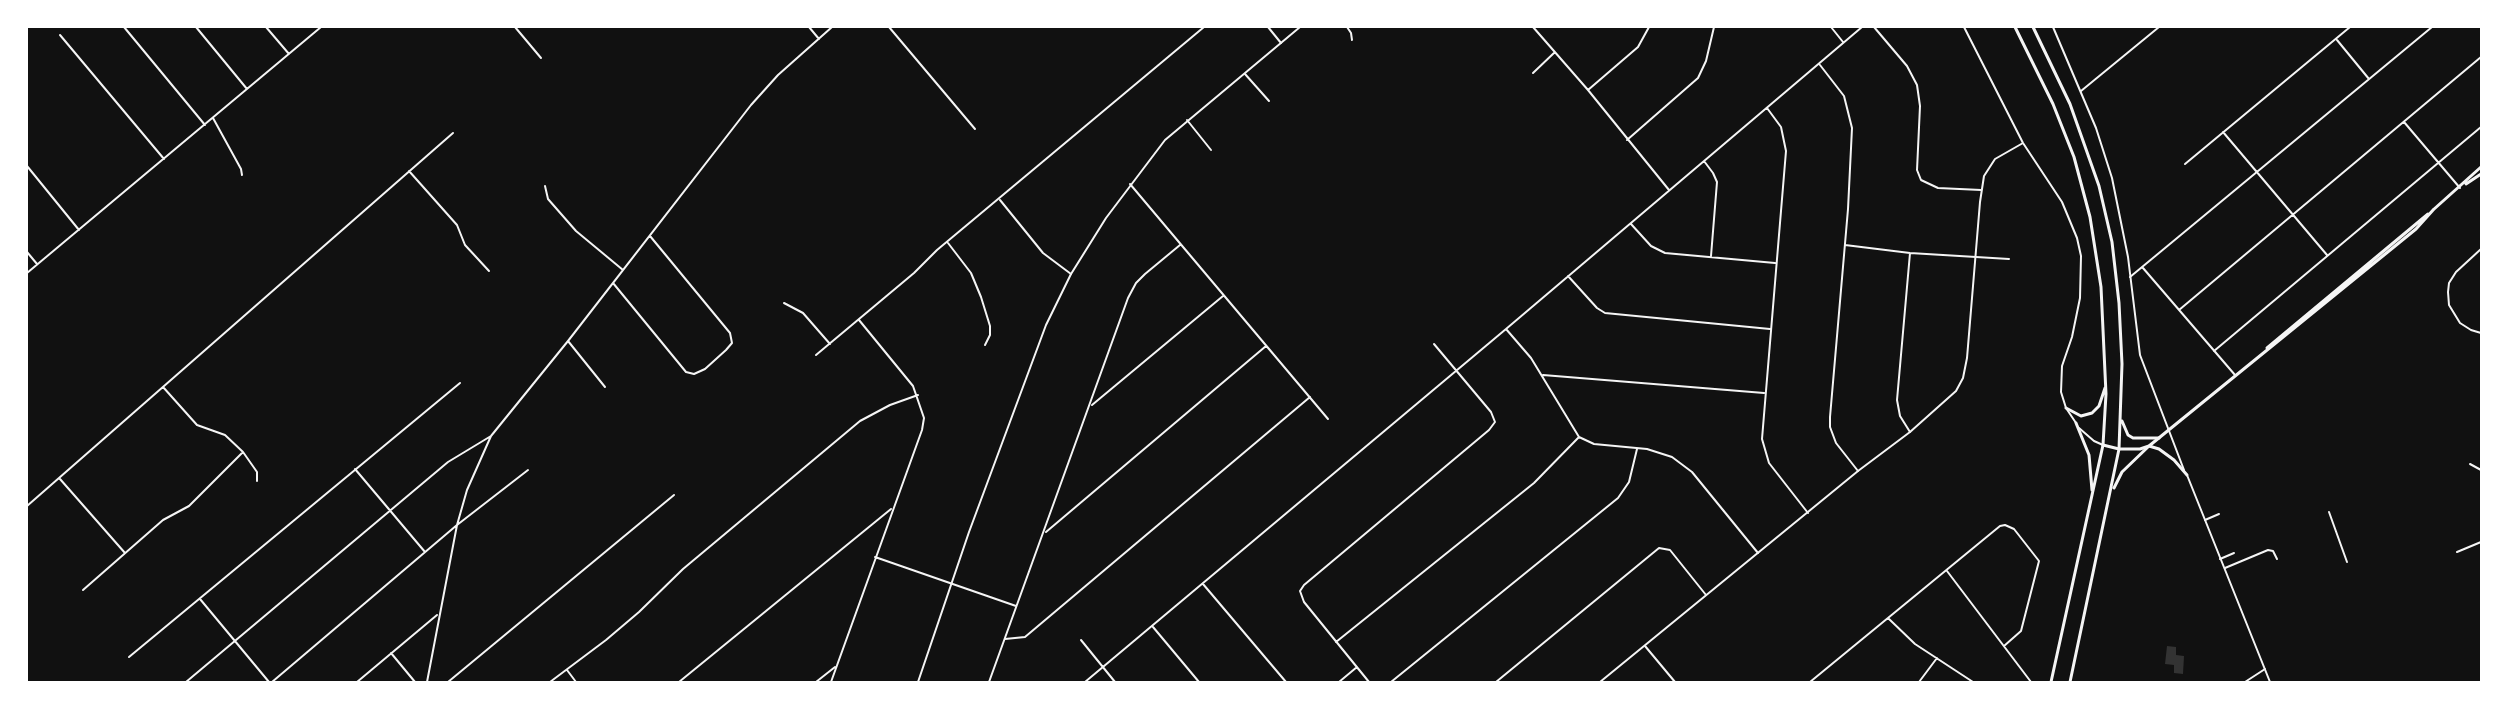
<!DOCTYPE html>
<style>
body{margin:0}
#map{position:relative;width:2508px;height:709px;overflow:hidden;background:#111;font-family:"Nunito Sans",sans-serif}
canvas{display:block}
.frame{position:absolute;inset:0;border:28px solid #fff;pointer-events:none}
</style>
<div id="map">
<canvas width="2508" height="709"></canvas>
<div class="frame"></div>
</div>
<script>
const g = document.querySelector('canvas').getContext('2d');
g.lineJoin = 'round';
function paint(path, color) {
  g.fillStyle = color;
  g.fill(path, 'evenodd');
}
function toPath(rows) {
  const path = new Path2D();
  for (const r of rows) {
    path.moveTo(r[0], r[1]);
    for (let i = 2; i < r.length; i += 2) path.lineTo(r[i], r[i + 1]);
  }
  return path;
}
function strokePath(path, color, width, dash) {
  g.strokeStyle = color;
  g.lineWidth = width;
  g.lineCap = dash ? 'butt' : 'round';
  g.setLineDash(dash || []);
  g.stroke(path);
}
paint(toPath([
 [2167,646,2176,647,2176,655,2184,656,2183,674,2174,673,2174,665,2165,664]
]), '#333');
strokePath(toPath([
 [124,27,205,125],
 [196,27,247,89],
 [266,27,289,54],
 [515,27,541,58],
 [809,27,819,39],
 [889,27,975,129],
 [1268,27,1281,43],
 [1347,27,1351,33,1352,40],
 [1533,27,1588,90,1669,190],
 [1831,27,1843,42],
 [1874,27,1907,66,1917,85,1920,106,1917,170,1921,180,1938,188,1981,190],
 [60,35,164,159],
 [2337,40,2369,79],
 [1820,65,1844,96,1852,128,1848,209,1830,417,1830,427,1836,443,1858,471],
 [1533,73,1555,52],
 [1245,74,1269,101],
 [1588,90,1638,47,1649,27],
 [2081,91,2159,27],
 [1767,108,1781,127,1786,151,1762,439,1769,463,1808,513],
 [213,118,241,169,242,175],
 [1187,120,1211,150],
 [2404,122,2460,188],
 [2223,132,2327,255],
 [1627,140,1698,78,1706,61,1714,27],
 [1704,161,1713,173,1717,182,1711,256],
 [2185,164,2350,27],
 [27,166,79,230],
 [409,171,457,225,465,245,489,271],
 [1130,184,1328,419],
 [545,186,548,199,576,231,623,270],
 [1000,200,1043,253,1071,274],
 [1631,224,1651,246,1665,253,1775,263],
 [948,243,971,273,981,297,990,326,990,335,985,345],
 [1845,245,1910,253,2009,259],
 [2481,249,2456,272,2449,283,2448,292,2449,305,2460,323,2471,330,2481,333],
 [27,252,37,264],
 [1910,253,1897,400,1900,416,1910,432],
 [2143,268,2235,375],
 [27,273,321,27],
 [1568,276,1597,308,1605,313,1770,329],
 [2130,277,2432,27],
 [613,283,686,372,694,374,705,369,726,350,732,343,730,333,650,236],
 [784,303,803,313,830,344],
 [2179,310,2481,57],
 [1506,329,1531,358,1579,437,1594,444,1647,449,1672,457,1692,472,1758,553],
 [568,341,605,387],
 [2214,351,2481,127],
 [816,355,914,273,937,250,1204,27],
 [1543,375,1764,393],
 [163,387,197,425,225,435,243,452,257,472,257,481],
 [1092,405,1223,296],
 [2470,464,2481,470],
 [355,469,425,552],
 [60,479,125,553],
 [27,506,453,133],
 [2329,512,2347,562],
 [2205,520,2219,514],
 [1046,532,1266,346],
 [2457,552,2481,542],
 [875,557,1016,606],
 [2220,559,2234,553],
 [2225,568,2268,550,2273,551,2277,559],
 [1947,571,2031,682],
 [1203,584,1286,682],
 [83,590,163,520,189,506,243,452],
 [200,599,269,682],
 [1888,618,1915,644,1973,682],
 [1153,627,1199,682],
 [1005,639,1025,637,1310,397],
 [1081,640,1115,682],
 [1336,642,1534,483,1579,437],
 [1645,646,1675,682],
 [391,653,415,682],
 [129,657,460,383],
 [567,670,576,682],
 [186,682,448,462,491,436,568,341,751,105,778,75,832,27],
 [272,682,457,525,528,470],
 [357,682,437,615],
 [427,682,457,525,467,490,491,436],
 [448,682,674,495],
 [550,682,606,640,639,612,683,569,860,421,890,405,918,395],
 [679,682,891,509],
 [816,682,835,667],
 [831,682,922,430,924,418,913,386,859,320],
 [989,682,1128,298,1136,283,1145,274,1180,245],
 [1085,682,1506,329,1862,27],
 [1339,682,1357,667],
 [1369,682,1304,602,1300,591,1304,585,1489,430,1495,422,1491,412,1434,344],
 [1391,682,1618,498,1629,482,1637,449],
 [1496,682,1659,548,1670,550,1706,595],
 [1810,682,2000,526,2005,525,2014,529,2039,561,2021,631,2004,646],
 [1919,682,1937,658],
 [2245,682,2265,669]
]), '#f5f5f5', 2);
strokePath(toPath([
 [1964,27,2023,143,2062,202,2077,238,2081,256,2080,298,2072,337,2062,366,2061,392,2066,408,2076,423],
 [2053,27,2096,128,2112,178,2128,257,2140,355,2184,470],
 [2079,428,2094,441,2103,445],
 [2187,475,2270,682],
 [918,682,969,532,1046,325,1071,274,1106,218,1165,140,1300,27],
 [1600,682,1858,471,1910,432,1956,391,1963,378,1967,358,1980,202,1984,176,1995,159,2023,143]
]), '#f5f5f5', 2);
strokePath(toPath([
 [2466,184,2481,174],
 [2433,210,2481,167],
 [2267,348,2428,214],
 [2103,445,2119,449,2140,449,2149,446,2416,229,2434,209],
 [2149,446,2159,449,2174,460,2187,475]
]), '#f5f5f5', 3);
strokePath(toPath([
 [2015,27,2053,104,2074,157,2090,217,2101,287,2106,394,2103,445,2051,682],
 [2033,27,2070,104,2099,186,2112,242,2119,303,2122,364,2119,449,2070,682],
 [2066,408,2081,416,2092,413,2099,406,2105,388],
 [2122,421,2128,435,2133,438,2159,438],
 [2076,423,2089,455,2092,490],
 [2114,488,2122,472,2149,446]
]), '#f5f5f5', 3);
</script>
